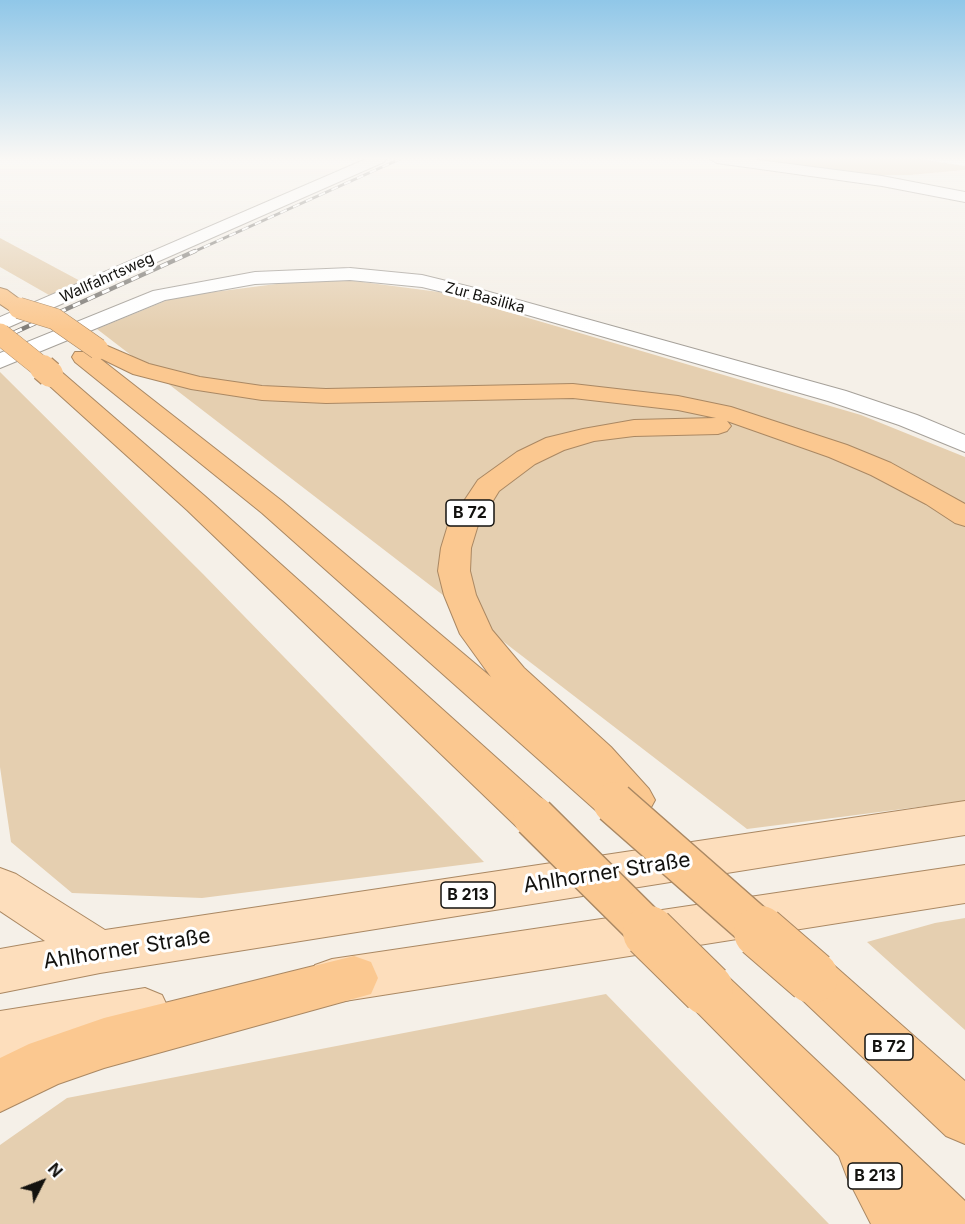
<!DOCTYPE html>
<meta charset="utf-8">
<style>
body{margin:0}
#map{position:relative;width:965px;height:1224px;overflow:hidden;background:#f5f0e8;font-family:Inter,sans-serif}
canvas{display:block}
.north{position:absolute;left:12px;top:1152px;width:60px;height:60px;-webkit-text-stroke:4px #fff;paint-order:stroke;rotate:48deg;font-size:16px;font-weight:700;line-height:24px;text-align:center;color:#13120f}
.north::after{content:'';display:block;margin:auto;width:21px;height:27px;background:#13120f;clip-path:polygon(50% 0,100% 100%,50% 72%,0 100%)}
</style>
<div id="map">
<canvas width="965" height="1224"></canvas>
<div class="north">N</div>
</div>
<script>
const g = document.querySelector('canvas').getContext('2d');
g.lineJoin = 'round';
function paint(path, color) {
  g.fillStyle = color;
  g.fill(path, 'evenodd');
}
function toPath(rows) {
  const path = new Path2D();
  for (const r of rows) {
    path.moveTo(r[0], r[1]);
    for (let i = 2; i < r.length; i += 2) path.lineTo(r[i], r[i + 1]);
  }
  return path;
}
function strokePath(path, color, width, dash) {
  g.strokeStyle = color;
  g.lineWidth = width;
  g.lineCap = dash ? 'butt' : 'round';
  g.setLineDash(dash || []);
  g.stroke(path);
}
function label(font, color, halo, rows, align = 'center') {
  g.font = font + ' Inter,sans-serif';
  g.lineWidth = 6;
  g.setLineDash([]);
  g.textBaseline = 'middle';
  g.strokeStyle = halo;
  g.fillStyle = color;
  for (const [text, x, y, turn = 0] of rows) {
    g.save();
    g.translate(x, y);
    g.rotate((+turn || 0) * Math.PI / 180);
    g.textAlign = isNaN(turn) ? turn : align;
    if (halo) g.strokeText(text, 0, 0);
    g.fillText(text, 0, 0);
    g.restore();
  }
}
paint(toPath([
 [736,159,919,159,965,166,965,170,910,175,878,175],
 [0,238,84,283,49,295,0,267],
 [347,280,439,292,861,415,965,457,965,801,747,829,97,329,175,297,284,283],
 [0,372,203,574,484,862,202,898,72,893,11,842,0,767],
 [965,918,965,1030,867,942,935,923],
 [606,994,829,1224,0,1224,0,1145,67,1098]
]), '#e5cfb0');
const minor = toPath([
 [366,159,386,159,384,162,0,331,0,317,366,159],
 [710,159,751,159,882,176,965,192,965,202,882,186,717,163,710,159],
 [350,268,422,275,475,288,846,391,917,415,965,435,965,452,899,425,828,401,468,298,422,287,350,280,255,284,165,300,0,368,0,353,153,291,255,272,350,268]
]);
const major = toPath([
 [965,801,965,835,100,973,0,993,0,949,45,941,0,911,0,868,16,874,105,930,965,801],
 [965,865,965,903,332,1003,315,997,308,981,315,965,332,959,965,865],
 [145,988,162,995,170,1012,162,1029,145,1036,0,1059,0,1011,145,988]
]);
const highway = toPath([
 [0,288,7,290,26,304,29,308,26,312,19,314,12,312,0,304,0,288],
 [98,342,149,364,200,377,262,386,326,389,573,384,678,396,731,407,847,445,891,463,965,504,965,526,955,523,926,504,871,475,829,457,727,421,731,426,727,431,718,434,634,436,594,441,564,450,535,464,499,491,478,525,471,548,470,571,476,595,492,630,524,668,611,747,649,789,655,800,649,811,635,816,629,814,614,819,600,814,262,513,75,362,72,357,75,352,89,352,87,349,90,344,98,342],
 [98,357,133,374,191,389,262,400,326,403,573,398,678,410,716,418,634,420,583,429,546,438,517,452,478,480,448,525,441,548,438,571,444,595,460,634,491,677,282,501,98,357],
 [50,367,58,369,207,498,549,805,555,817,549,829,534,834,519,829,187,510,42,379,38,374,42,369,50,367],
 [812,955,829,961,965,1081,965,1144,946,1136,795,993,788,977,795,961,812,955],
 [354,956,371,962,378,978,371,994,104,1068,58,1084,0,1112,0,1058,29,1044,104,1018,354,956],
 [707,966,724,973,965,1201,965,1224,871,1224,847,1177,839,1156,690,1005,683,989,690,973,707,966]
]);
strokePath(minor, '#a6a19a', 2);
strokePath(major, '#aa8863', 2);
strokePath(highway, '#aa8863', 2);
paint(minor, '#fff');
paint(major, '#fddebc');
paint(highway, '#fbc890');
const railFar1 = toPath([
 [191,253,400,159]
]);
const rail = toPath([
 [0,339,195,251]
]);
strokePath(railFar1, '#807d78', 3);
strokePath(rail, '#807d78', 4.5);
strokePath(railFar1, '#fff', 2, [7]);
strokePath(rail, '#fff', 3, [8]);
const highwayBridgeFar3 = toPath([
 [19,308,55,319,98,349],
 [0,334,45,370]
]);
const highwayBridgeFar2 = toPath([
 [43,368,50,374]
]);
const highwayBridgeFar1 = toPath([
 [614,803,762,933],
 [534,817,651,933]
]);
const highwayBridge = toPath([
 [649,932,707,989],
 [760,932,812,977]
]);
strokePath(highwayBridgeFar3, '#aa8863', 22, []);
strokePath(highwayBridgeFar2, '#aa8863', 28, []);
strokePath(highwayBridgeFar1, '#aa8863', 44, []);
strokePath(highwayBridge, '#aa8863', 54, []);
strokePath(highwayBridgeFar3, '#fbc890', 21);
strokePath(highwayBridgeFar2, '#fbc890', 26);
strokePath(highwayBridgeFar1, '#fbc890', 41);
strokePath(highwayBridge, '#fbc890', 52);
const sky = g.createLinearGradient(0, 0, 0, 330);
sky.addColorStop(0, '#90c7e8');
sky.addColorStop(0.48, '#faf8f5');
sky.addColorStop(1, '#faf8f500');
g.fillStyle = sky;
g.fillRect(0, 0, 965, 330);
label('15px', '#13120f', '#fff', [
 ["Wallfahrtsweg",107,278,-24],
 ["Zur Basilika",485,298,15]
]);
for (const [x, y, w] of [
 [470,513,48],
 [468,895,54],
 [889,1047,48],
 [875,1176,54]
]) {
  const box = new Path2D();
  box.roundRect(x - w / 2, y - 13, w, 26, 4.5);
  g.fillStyle = '#fff';
  g.fill(box);
  strokePath(box, '#13120f', 1.5);
}
label('bold 16px', '#13120f', null, [
 ["B 72",470,513],
 ["B 213",468,895],
 ["B 72",889,1047],
 ["B 213",875,1176]
]);
label('21px', '#13120f', '#fff', [
 ["Ahlhorner Straße",607,873,-9],
 ["Ahlhorner Straße",127,949,-9]
]);
</script>
